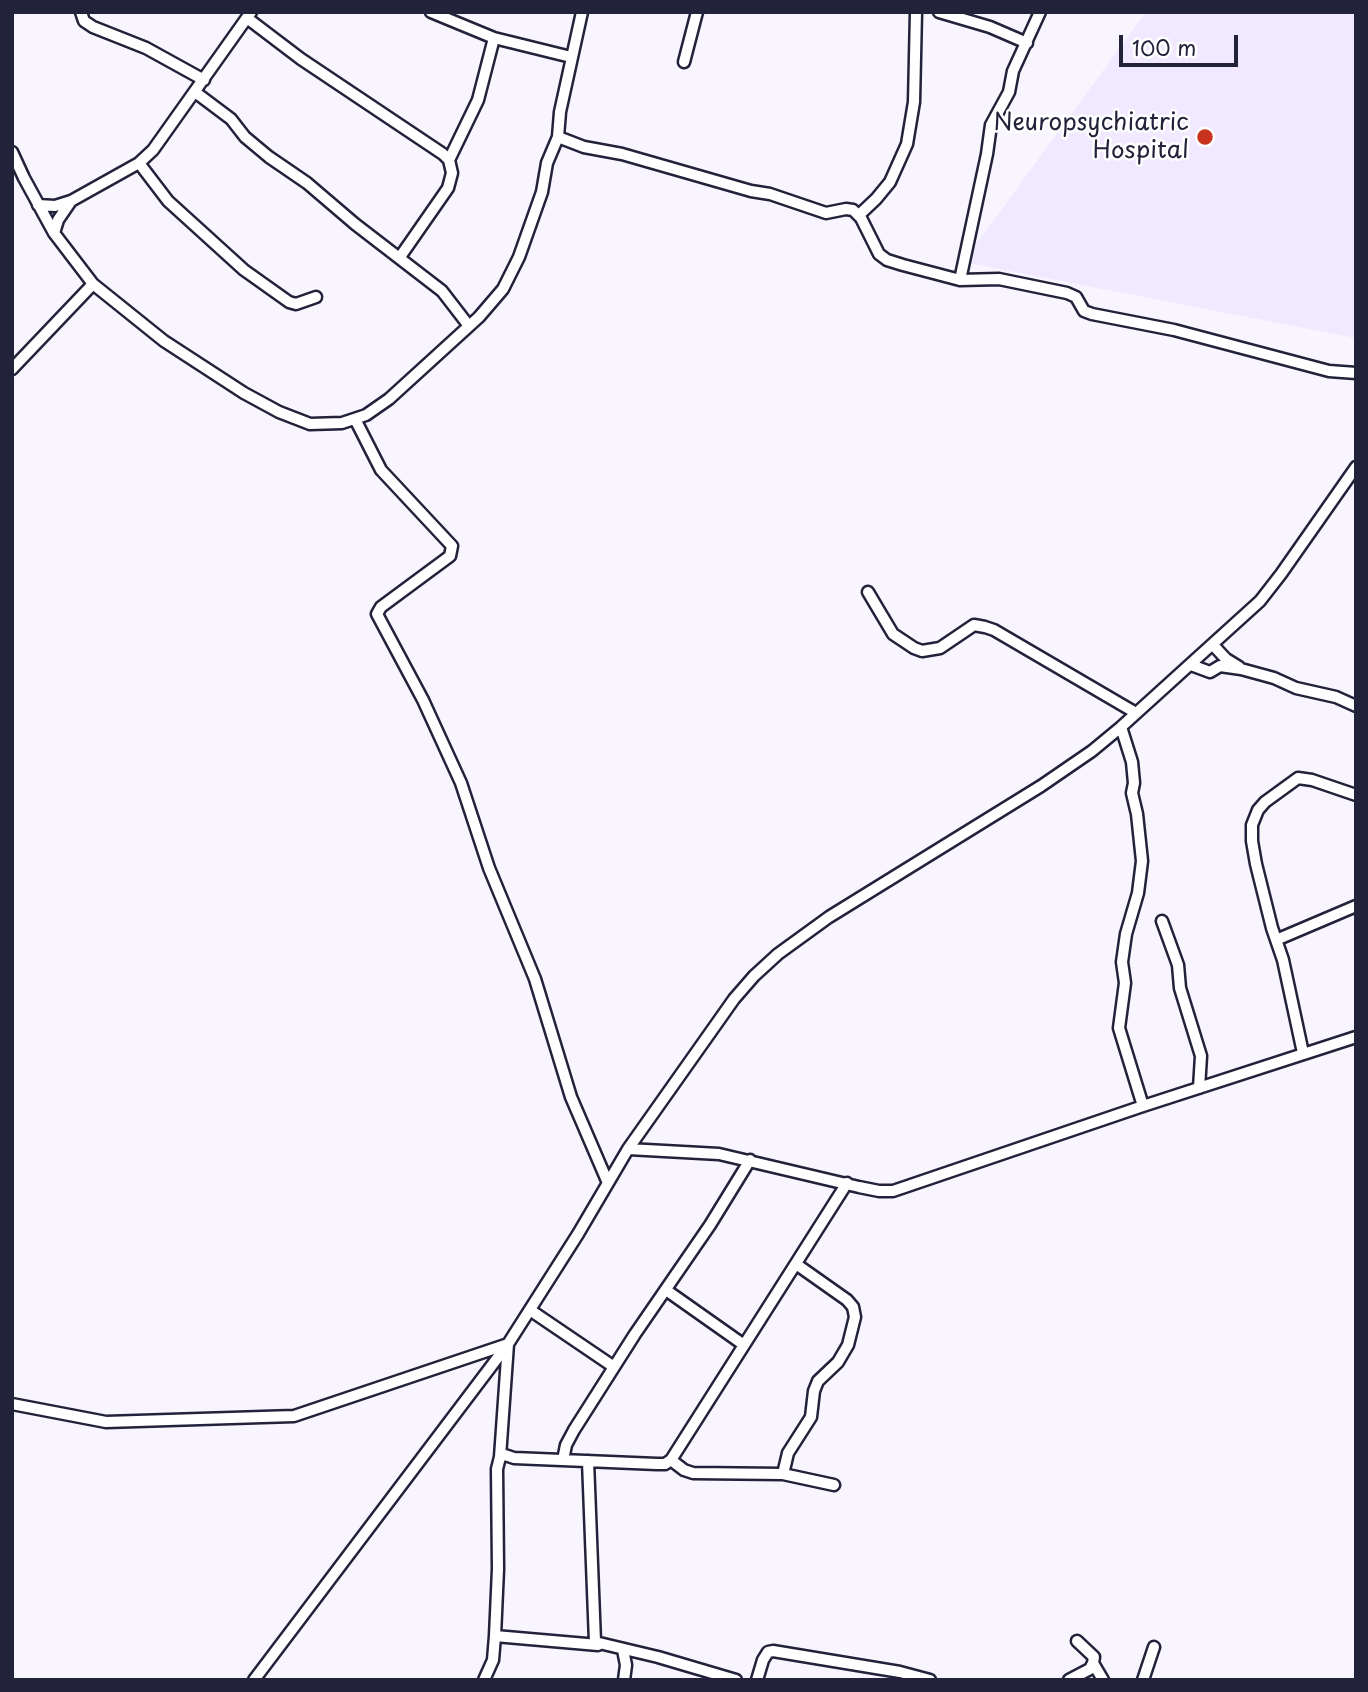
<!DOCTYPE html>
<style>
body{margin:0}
#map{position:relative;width:1368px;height:1692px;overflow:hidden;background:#f8f5ff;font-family:"Playpen Sans",sans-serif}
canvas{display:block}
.frame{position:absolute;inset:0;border:14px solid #22223b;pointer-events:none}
.scale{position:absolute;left:1119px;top:35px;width:119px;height:32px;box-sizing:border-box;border:4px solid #22223b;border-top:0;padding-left:9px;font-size:21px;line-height:24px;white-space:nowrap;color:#22223b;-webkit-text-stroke:5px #fff;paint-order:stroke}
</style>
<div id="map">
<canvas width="1368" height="1692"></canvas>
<div class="frame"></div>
<div class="scale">100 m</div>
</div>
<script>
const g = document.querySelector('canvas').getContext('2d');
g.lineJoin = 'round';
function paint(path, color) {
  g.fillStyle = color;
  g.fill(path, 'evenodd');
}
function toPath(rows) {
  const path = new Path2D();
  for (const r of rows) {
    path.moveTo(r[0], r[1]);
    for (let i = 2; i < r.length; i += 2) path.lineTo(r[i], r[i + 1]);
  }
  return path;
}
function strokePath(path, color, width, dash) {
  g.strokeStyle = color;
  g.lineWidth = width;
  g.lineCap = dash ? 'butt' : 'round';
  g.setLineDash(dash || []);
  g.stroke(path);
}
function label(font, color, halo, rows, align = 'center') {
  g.font = font + ' "Playpen Sans",sans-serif';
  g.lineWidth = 5;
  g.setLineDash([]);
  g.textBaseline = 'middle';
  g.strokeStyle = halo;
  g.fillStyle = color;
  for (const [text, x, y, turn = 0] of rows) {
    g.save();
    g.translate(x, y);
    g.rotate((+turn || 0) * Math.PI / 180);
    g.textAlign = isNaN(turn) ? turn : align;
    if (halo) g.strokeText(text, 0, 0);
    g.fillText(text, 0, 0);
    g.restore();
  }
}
paint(toPath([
 [1146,12,1356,12,1356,338,963,262]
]), '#f0e9ff');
const minor = toPath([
 [81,12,84,21,93,27,146,48,204,80],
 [431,12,494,38,571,57],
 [939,12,990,27,1027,43],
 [247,18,301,59,443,154,449,160,452,173,448,188,400,257],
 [684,62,697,12],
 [195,92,231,119,245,137,269,157,307,183,355,224,442,291,469,326],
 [558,137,584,147,622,154,751,191,770,194,826,213,846,209,853,210,861,218,879,254,887,260,903,265,960,280,999,279,1067,293,1076,297,1084,311,1092,314,1174,330,1329,371,1356,373],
 [12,152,24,178,54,233,93,284,164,341,244,393,279,412,310,424,342,423,366,415,389,399,479,317,503,289,519,257,542,192,547,163,558,137,560,112,582,12],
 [449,160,478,100,494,38],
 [139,163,168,201,244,270,289,302,296,304,316,297],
 [38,205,55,206,71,201,139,163,153,150,251,12],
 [859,215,876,199,890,182,907,144,914,102,916,12],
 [54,233,58,220,71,201],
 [960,280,987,154,991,125,1009,92,1013,71,1040,12],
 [12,369,93,284],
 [355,419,381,470,452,546,450,556,381,607,377,614,423,700,461,783,489,868,535,979,571,1097,608,1183],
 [868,592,893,634,914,648,922,651,940,648,974,625,985,627,994,630,1136,713],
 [1213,645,1226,659,1239,667],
 [1191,665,1210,672,1220,666,1241,669,1274,678,1296,688,1336,697,1356,706],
 [1121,727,1132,762,1134,783,1132,793,1137,814,1142,861,1138,893,1126,934,1122,962,1125,983,1119,1028,1143,1106],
 [1162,921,1178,965,1180,988,1201,1056,1199,1088],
 [1276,940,1356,906],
 [1303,1053,1283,960,1272,928,1256,864,1252,841,1252,825,1258,810,1265,802,1298,778,1312,780,1356,795],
 [628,1149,719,1154,859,1187,879,1191,893,1191,1143,1106,1356,1037],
 [666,1290,744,1345],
 [530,1310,614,1367],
 [12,1404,106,1422,294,1416,508,1344,500,1457],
 [563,1460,566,1445,574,1430,635,1334,710,1225,750,1160],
 [671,1460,684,1470,693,1473,783,1474,834,1485],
 [588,1461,595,1642,658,1657,736,1680],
 [783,1474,788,1453,811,1417,814,1391,818,1381,838,1362,848,1345,855,1317,853,1307,847,1300,796,1264],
 [495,1636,598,1645],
 [623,1650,626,1665,624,1680],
 [1093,1663,1103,1680],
 [254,1680,508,1344,578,1234,628,1149,734,999,754,976,778,954,829,917,1041,786,1092,751,1121,727,1260,601,1281,574,1356,467],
 [484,1680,493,1660,495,1636,498,1569,497,1469,500,1457,505,1455,514,1458,657,1464,665,1464,671,1460,847,1183],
 [757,1680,763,1660,768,1652,773,1651,900,1672,930,1680],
 [1069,1680,1090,1669,1093,1663,1094,1657,1077,1641],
 [1143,1680,1154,1647]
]);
strokePath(minor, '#22223b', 15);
strokePath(minor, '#fff', 10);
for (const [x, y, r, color] of [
 [1205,137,9,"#c8321e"]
]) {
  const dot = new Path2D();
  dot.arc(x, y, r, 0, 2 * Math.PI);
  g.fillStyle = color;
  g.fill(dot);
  strokePath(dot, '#fff', 2.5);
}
label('24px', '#22223b', '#fff', [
 ["Neuropsychiatric",1189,123],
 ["Hospital",1189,151]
], 'right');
</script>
